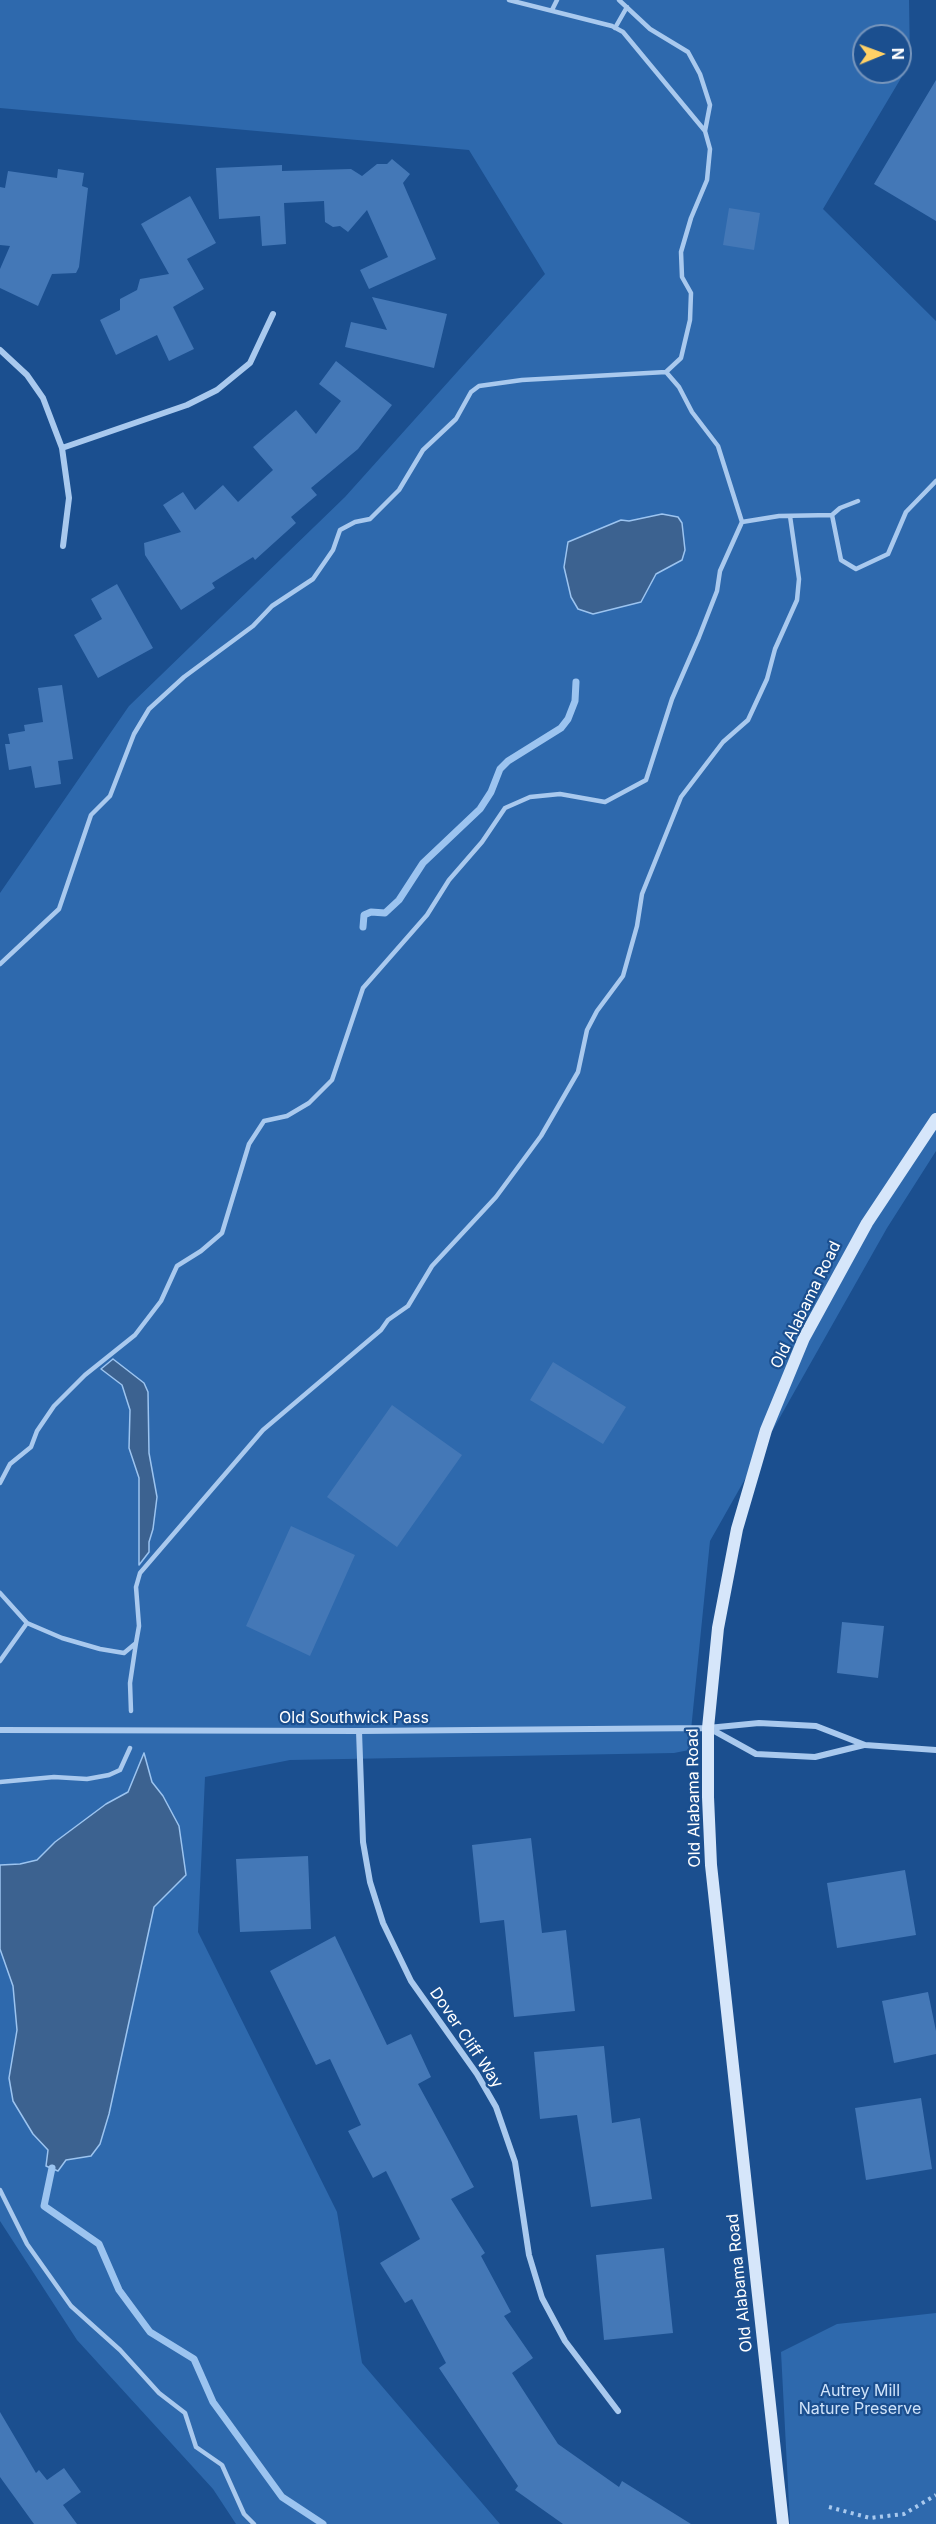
<!DOCTYPE html>
<style>
body{margin:0}
#map{position:relative;width:936px;height:2524px;overflow:hidden;background:#1b4f8f;font-family:Inter,sans-serif}
canvas{display:block}
.north{position:absolute;left:852px;top:24px;width:60px;height:60px;box-sizing:border-box;background:#1b4f8f;border:2px solid #7695bc;border-radius:50%;rotate:89deg;font-size:16px;font-weight:700;line-height:24px;text-align:center;color:#fff}
.north::after{content:'';display:block;margin:auto;width:21px;height:27px;background:#ffd166;clip-path:polygon(50% 0,100% 100%,50% 72%,0 100%)}
</style>
<div id="map">
<canvas width="936" height="2524"></canvas>
<div class="north">N</div>
</div>
<script>
const g = document.querySelector('canvas').getContext('2d');
g.lineJoin = 'round';
function paint(path, color) {
  g.fillStyle = color;
  g.fill(path, 'evenodd');
}
function toPath(rows) {
  const path = new Path2D();
  for (const r of rows) {
    path.moveTo(r[0], r[1]);
    for (let i = 2; i < r.length; i += 2) path.lineTo(r[i], r[i + 1]);
  }
  return path;
}
function strokePath(path, color, width, dash) {
  g.strokeStyle = color;
  g.lineWidth = width;
  g.lineCap = dash ? 'butt' : 'round';
  g.setLineDash(dash || []);
  g.stroke(path);
}
function label(font, color, halo, rows, align = 'center') {
  g.font = font + ' Inter,sans-serif';
  g.lineWidth = 4.5;
  g.setLineDash([]);
  g.textBaseline = 'middle';
  g.strokeStyle = halo;
  g.fillStyle = color;
  for (const [text, x, y, turn = 0] of rows) {
    g.save();
    g.translate(x, y);
    g.rotate((+turn || 0) * Math.PI / 180);
    g.textAlign = isNaN(turn) ? turn : align;
    if (halo) g.strokeText(text, 0, 0);
    g.fillText(text, 0, 0);
    g.restore();
  }
}
paint(toPath([
 [0,0,909,0,910,63,823,209,936,321,936,1151,887,1228,710,1541,689,1750,674,1753,290,1760,205,1777,198,1932,337,2212,362,2363,500,2524,236,2524,213,2489,77,2340,0,2221,0,893,129,706,345,497,545,274,469,150,0,108],
 [864,36,900,36,900,72,864,72],
 [936,2313,936,2524,790,2524,781,2352,837,2324]
]), '#2e69ad');
const water = toPath([
 [662,514,678,517,682,523,685,550,682,560,656,574,641,602,593,614,578,609,571,597,564,567,568,542,621,520,629,521,662,514],
 [113,1359,144,1383,148,1392,149,1453,157,1497,153,1529,149,1542,149,1552,139,1565,139,1478,129,1448,130,1410,122,1385,101,1369,113,1359],
 [144,1753,152,1782,163,1796,179,1826,186,1875,154,1907,109,2114,100,2144,91,2156,66,2160,58,2171,46,2166,48,2150,33,2134,13,2101,9,2078,17,2030,13,1986,0,1949,0,1865,20,1864,37,1860,55,1842,106,1804,128,1792,144,1753]
]);
paint(water, '#3c6290');
strokePath(water, '#9cc4f0', 1.5);
strokePath(toPath([
 [363,927,364,915,371,912,385,913,399,900,423,863,480,809,491,792,500,769,508,761,561,728,568,719,575,701,576,682],
 [52,2168,44,2206,99,2244,119,2290,150,2332,194,2359,213,2402,282,2497,323,2524]
]), '#9cc4f0', 7);
paint(toPath([
 [936,80,936,221,874,184],
 [392,159,410,174,403,183,436,259,369,289,360,270,388,257,367,210,348,232,340,226,333,227,325,222,324,201,284,203,286,244,262,246,260,216,219,219,216,168,282,165,282,171,351,169,362,176,377,164,387,164],
 [58,169,84,173,82,186,88,188,79,267,76,273,52,274,38,306,0,288,0,269,10,246,0,245,0,187,5,188,8,171,57,178],
 [190,196,216,243,187,259,204,289,173,307,194,349,169,361,157,335,116,355,100,320,120,310,120,299,137,290,140,279,169,274,141,224],
 [729,208,760,213,754,250,723,245],
 [372,297,447,314,434,368,345,347,351,322,387,330],
 [336,361,392,405,358,449,311,488,317,495,291,517,296,523,255,560,253,557,212,583,215,588,181,610,145,555,144,543,181,532,163,505,183,492,195,510,223,485,238,502,273,470,253,447,296,410,316,434,341,401,319,384],
 [117,584,153,648,98,678,74,635,102,619,91,599],
 [62,685,73,759,58,761,61,784,35,788,31,766,9,770,5,744,10,744,8,734,25,731,24,725,43,722,38,688],
 [553,1362,626,1407,603,1444,530,1400],
 [392,1405,462,1455,397,1547,327,1497],
 [291,1526,355,1555,310,1656,246,1626],
 [842,1622,884,1626,878,1678,837,1673],
 [531,1838,542,1933,566,1930,575,2011,514,2017,504,1920,480,1923,472,1845],
 [308,1856,311,1929,240,1932,236,1859],
 [905,1870,916,1935,837,1948,827,1883],
 [335,1936,387,2045,411,2034,431,2077,418,2084,474,2187,451,2199,485,2253,481,2256,511,2312,504,2316,533,2358,512,2373,558,2444,619,2487,622,2481,691,2524,563,2524,515,2490,518,2486,439,2368,446,2363,412,2299,405,2303,380,2263,420,2239,386,2171,373,2178,348,2131,361,2125,330,2059,316,2065,270,1971],
 [928,1992,936,2031,936,2054,894,2063,882,2001],
 [604,2046,612,2123,640,2118,652,2199,591,2207,577,2115,540,2119,534,2052],
 [921,2098,932,2169,866,2180,855,2108],
 [664,2248,673,2333,604,2340,596,2255],
 [0,2412,36,2473,39,2470,47,2480,64,2468,81,2492,63,2505,77,2524,34,2524,0,2477]
]), '#4478b7');
strokePath(toPath([
 [829,2507,870,2518,904,2514,936,2495]
]), '#a9c9ee', 4, [3, 4.5]);
strokePath(toPath([
 [509,0,612,26,623,32,705,131,710,149,707,180,691,218,681,252,682,277,691,293,690,320,681,358,666,372],
 [619,0,650,29,688,52,700,74,710,105,705,131],
 [552,10,557,0],
 [615,28,627,7],
 [832,515,840,508,858,501],
 [0,964,59,909,91,815,110,796,134,734,149,709,184,677,253,626,272,606,313,579,333,550,340,530,355,522,370,519,399,490,423,450,456,419,471,392,479,386,522,380,666,372,679,387,692,412,718,446,742,522],
 [0,1483,10,1464,31,1447,37,1431,54,1406,85,1375,135,1335,161,1301,177,1266,201,1251,222,1233,249,1144,264,1121,287,1116,309,1103,332,1080,363,988,427,915,449,880,482,842,505,808,530,797,560,794,605,802,646,780,672,699,699,637,717,591,720,571,742,522,779,516,832,515,841,560,856,569,888,554,906,512,936,481],
 [0,1593,27,1623,0,1661],
 [27,1623,62,1638,100,1649,124,1653,136,1643,139,1626,136,1587,140,1573,263,1430,381,1330,388,1320,408,1306,432,1266,496,1197,541,1136,578,1072,587,1030,597,1011,623,976,637,926,642,894,681,797,723,742,748,720,767,679,775,649,797,600,799,579,790,516],
 [131,1711,130,1683,136,1643],
 [0,1782,54,1777,87,1779,109,1775,120,1770,130,1748],
 [0,2190,27,2244,71,2306,120,2350,159,2393,185,2413,196,2447,222,2465,244,2514,254,2524]
]), '#a9c9ee', 4.5);
strokePath(toPath([
 [0,350,27,375,43,398,62,448,69,498,63,546],
 [62,448,187,405,217,390,250,363,273,314],
 [709,1728,756,1754,815,1757,864,1745],
 [0,1730,359,1731,708,1728,759,1723,816,1726,865,1745,936,1750],
 [359,1731,363,1842,370,1882,383,1923,411,1981,477,2074,496,2107,515,2162,529,2255,542,2298,565,2341,618,2411]
]), '#a9c9ee', 6);
strokePath(toPath([
 [783,2524,711,1865,708,1797,708,1728,718,1628,737,1529,766,1430,804,1338,867,1223,936,1119]
]), '#d6e6fa', 12);
label('16px', '#fff', '#1b4f8f', [
 ["Old Alabama Road",806,1305,-64],
 ["Old Southwick Pass",354,1718],
 ["Old Alabama Road",694,1798,-91],
 ["Dover Cliff Way",466,2038,56],
 ["Old Alabama Road",740,2283,-96]
]);
label('16px', '#cfe3fa', '#1b4f8f', [
 ["Autrey Mill",860,2391],
 ["Nature Preserve",860,2409]
]);
</script>
